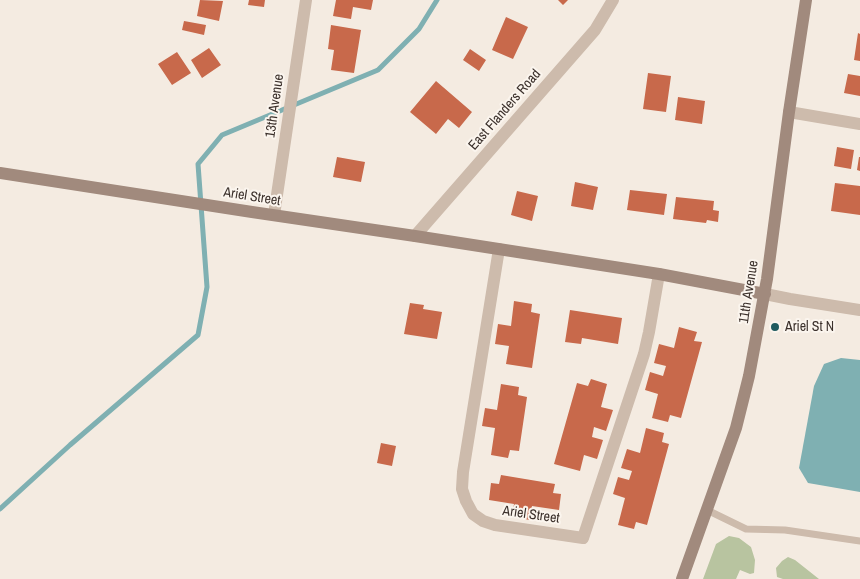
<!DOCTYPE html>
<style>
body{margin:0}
canvas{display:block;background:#f4ebe1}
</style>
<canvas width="860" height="579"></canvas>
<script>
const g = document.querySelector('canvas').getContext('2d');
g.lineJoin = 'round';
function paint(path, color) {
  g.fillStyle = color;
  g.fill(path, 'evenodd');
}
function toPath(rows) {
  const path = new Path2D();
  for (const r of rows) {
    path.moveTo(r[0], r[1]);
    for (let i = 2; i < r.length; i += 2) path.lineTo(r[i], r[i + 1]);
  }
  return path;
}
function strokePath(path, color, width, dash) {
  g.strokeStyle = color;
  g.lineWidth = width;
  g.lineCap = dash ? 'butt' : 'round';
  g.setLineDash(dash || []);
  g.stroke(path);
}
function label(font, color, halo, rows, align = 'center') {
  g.font = font + ' "Archivo Narrow",sans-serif';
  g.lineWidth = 4;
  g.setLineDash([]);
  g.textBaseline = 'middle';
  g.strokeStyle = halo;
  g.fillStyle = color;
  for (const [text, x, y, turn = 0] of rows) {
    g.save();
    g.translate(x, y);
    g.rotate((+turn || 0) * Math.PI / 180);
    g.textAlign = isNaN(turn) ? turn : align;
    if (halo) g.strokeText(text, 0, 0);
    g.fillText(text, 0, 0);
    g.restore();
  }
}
paint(toPath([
 [729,536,739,538,751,547,755,560,754,573,750,574,740,570,736,579,703,579,716,544],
 [788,557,795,560,819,579,783,579,777,577,776,568,782,561]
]), '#b8c4a0');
paint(toPath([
 [841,358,860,360,860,492,808,483,799,468,814,386,824,364]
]), '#7fb0b2');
strokePath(toPath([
 [0,509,70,445,198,335,207,287,198,164,222,135,378,70,419,29,437,0]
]), '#7fb0b2', 5);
paint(toPath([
 [200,0,223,1,219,21,197,16],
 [249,0,265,0,264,7,248,5],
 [336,0,373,0,371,10,353,7,351,19,333,16],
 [558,0,568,0,563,5],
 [506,17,528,27,513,59,492,50],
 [184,21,206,25,204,35,182,30],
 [331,25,361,30,354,73,331,70,334,50,328,49],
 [858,33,860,34,860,61,854,60],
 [209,48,221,65,202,78,191,60],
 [470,49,486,60,479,71,463,60],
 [177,52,191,73,172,85,158,64],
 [648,73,671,76,666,112,643,109],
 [848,74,860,76,860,96,844,93],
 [436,81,472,112,459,128,448,119,436,134,410,112],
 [678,97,705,101,702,124,675,120],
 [837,147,854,150,851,169,834,166],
 [337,157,365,162,361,182,333,177],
 [859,157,860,157,860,171,857,170],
 [575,182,598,187,593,210,571,206],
 [835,183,860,186,860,215,831,211],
 [630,190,667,194,664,215,627,210],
 [517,191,538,196,532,221,511,215],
 [676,197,714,201,713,210,719,211,718,222,707,220,706,223,673,219],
 [514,301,532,304,531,312,540,314,532,368,506,364,509,346,495,344,498,324,511,326],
 [410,303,424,305,423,309,442,312,437,339,404,334],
 [570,310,622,318,618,344,582,338,581,344,565,342],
 [679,327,697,332,694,341,702,342,681,418,670,415,668,422,652,418,658,394,645,390,650,372,663,376,666,366,654,363,659,344,674,348],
 [591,379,607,384,601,407,613,410,606,431,594,427,592,437,603,440,597,459,584,455,580,471,554,464,577,383,588,386],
 [501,384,519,387,518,395,527,397,519,451,510,450,508,458,491,455,495,428,482,426,485,408,497,410],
 [646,428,664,433,662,442,669,444,647,525,636,522,634,529,618,525,625,498,613,494,618,477,629,480,632,471,621,468,627,449,640,453],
 [381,443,396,446,392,466,377,463],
 [501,475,555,484,553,493,561,494,559,510,532,506,530,520,512,517,514,504,489,500,491,483,499,484]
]), '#c8694b');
strokePath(toPath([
 [707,510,746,529,785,530,860,541]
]), '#cdbbac', 7);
strokePath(toPath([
 [789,112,860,124],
 [274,215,306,0],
 [415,236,595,30,613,0],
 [499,249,463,472,462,489,466,501,473,514,483,521,495,525,583,538,644,354,649,332,659,274],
 [765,294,790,299,860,310]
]), '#cdbbac', 12);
strokePath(toPath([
 [0,173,252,212,415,236,659,274,765,294],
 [682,579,736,428,749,376,767,279,789,112,806,0]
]), '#a18a7d', 12);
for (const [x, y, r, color] of [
 [775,327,5,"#1f5a5e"]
]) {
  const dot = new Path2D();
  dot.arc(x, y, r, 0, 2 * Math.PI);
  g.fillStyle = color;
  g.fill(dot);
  strokePath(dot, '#fbf5ee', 2);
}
label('14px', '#3b302b', '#fbf5ee', [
 ["13th Avenue",275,106,-82],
 ["East Flanders Road",505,110,-49],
 ["Ariel Street",252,197,9],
 ["11th Avenue",749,292,-81],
 ["Ariel Street",531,515,8]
]);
label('14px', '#3b302b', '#fbf5ee', [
 ["Ariel St N",785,327]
], 'left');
</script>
